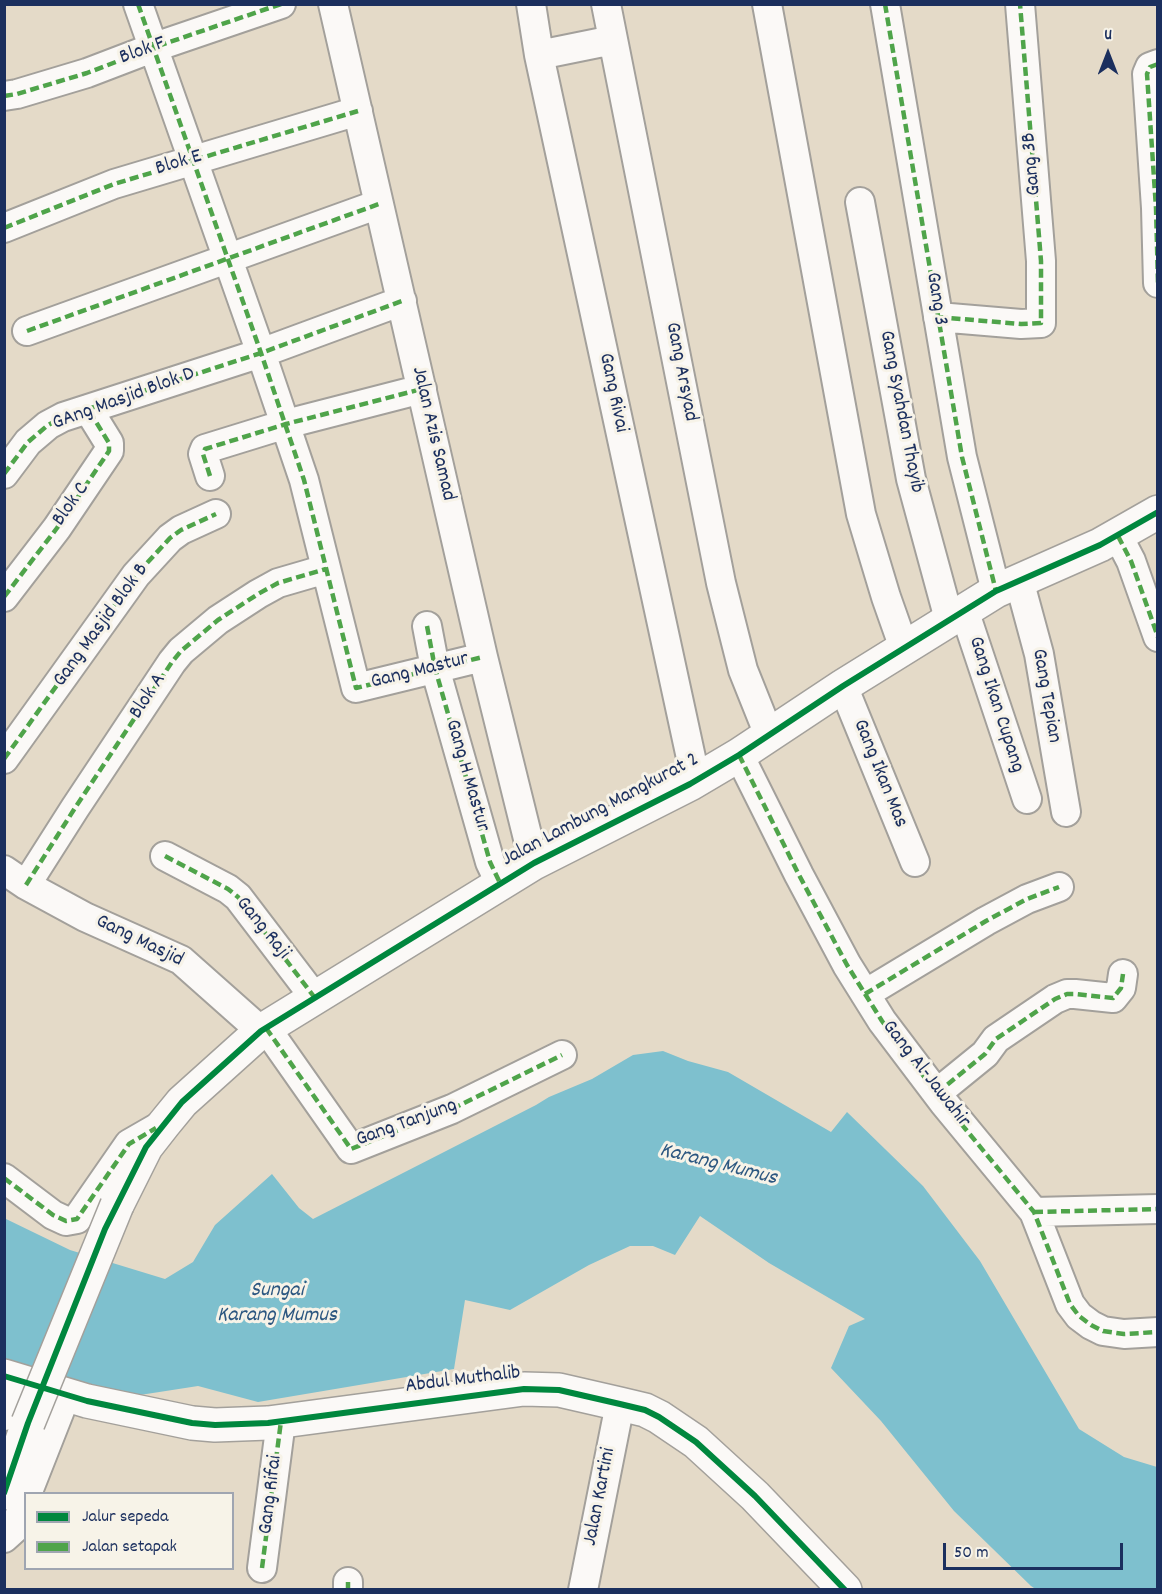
<!DOCTYPE html>
<style>
body{margin:0}
#map{position:relative;width:1162px;height:1594px;overflow:hidden;background:#e4dac8;font-family:Dekko,sans-serif}
canvas{display:block}
.frame{position:absolute;inset:0;border:6px solid #1b2f5e;pointer-events:none}
.legend{position:absolute;left:24px;top:1492px;width:210px;height:78px;box-sizing:border-box;background:#f7f3e8;border:2px solid #9fa5b1;margin:0;padding:8px 10px;list-style:none;font-size:18px;color:#1b2f5e}
.legend li{display:flex;align-items:center;gap:12px;height:30px}
.legend b{width:30px;border:2px solid #9fa5b1}
.north{position:absolute;left:1078px;top:24px;width:60px;height:60px;-webkit-text-stroke:4px #f7f3e8;paint-order:stroke;rotate:0deg;font-size:16px;font-weight:700;line-height:24px;text-align:center;color:#1b2f5e}
.north::after{content:'';display:block;margin:auto;width:21px;height:27px;background:#1b2f5e;clip-path:polygon(50% 0,100% 100%,50% 72%,0 100%)}
.scale{position:absolute;left:943px;top:1543px;width:180px;height:27px;box-sizing:border-box;border:3px solid #1b2f5e;border-top:0;padding-left:8px;font-size:18px;line-height:21px;white-space:nowrap;color:#1b2f5e;-webkit-text-stroke:4px #f7f3e8;paint-order:stroke}
</style>
<div id="map">
<canvas width="1162" height="1594"></canvas>
<div class="frame"></div>
<ul class="legend">
<li><b style="height:8px;background:#00873e"></b>Jalur sepeda</li>
<li><b style="height:8px;background:#4fa44a"></b>Jalan setapak</li>
</ul>
<div class="north">U</div>
<div class="scale">50 m</div>
</div>
<script>
const g = document.querySelector('canvas').getContext('2d');
g.lineJoin = 'round';
function paint(path, color) {
  g.fillStyle = color;
  g.fill(path, 'evenodd');
}
function toPath(rows) {
  const path = new Path2D();
  for (const r of rows) {
    path.moveTo(r[0], r[1]);
    for (let i = 2; i < r.length; i += 2) path.lineTo(r[i], r[i + 1]);
  }
  return path;
}
function strokePath(path, color, width, dash) {
  g.strokeStyle = color;
  g.lineWidth = width;
  g.lineCap = dash ? 'butt' : 'round';
  g.setLineDash(dash || []);
  g.stroke(path);
}
function label(font, color, halo, rows, align = 'center') {
  g.font = font + ' Dekko,sans-serif';
  g.lineWidth = 6;
  g.setLineDash([]);
  g.textBaseline = 'middle';
  g.strokeStyle = halo;
  g.fillStyle = color;
  for (const [text, x, y, turn = 0] of rows) {
    g.save();
    g.translate(x, y);
    g.rotate((+turn || 0) * Math.PI / 180);
    g.textAlign = isNaN(turn) ? turn : align;
    if (halo) g.strokeText(text, 0, 0);
    g.fillText(text, 0, 0);
    g.restore();
  }
}
paint(toPath([
 [663,1051,688,1061,728,1072,831,1132,847,1112,923,1186,980,1261,1079,1429,1124,1457,1157,1467,1157,1589,1037,1590,1031,1586,954,1511,881,1421,831,1368,849,1326,865,1319,769,1263,700,1216,675,1255,653,1246,630,1246,589,1265,510,1310,465,1300,454,1369,258,1402,198,1386,140,1395,95,1397,5,1369,4,1218,70,1250,165,1279,193,1262,215,1225,272,1174,299,1208,313,1219,536,1105,549,1097,592,1079,633,1055]
]), '#7ec0ce');
const minor = toPath([
 [138,4,261,353,304,480,356,688,483,657],
 [333,4,483,657,534,863],
 [531,4,539,55,696,781],
 [606,4,721,583,743,670,769,735],
 [767,4,861,514,886,597,904,648],
 [885,4,962,457,996,591],
 [539,55,613,40],
 [1158,64,1150,67,1147,74,1156,208,1158,283],
 [4,96,17,94,87,73,155,47,281,4],
 [860,202,911,479,949,619],
 [4,228,114,184,358,111],
 [938,317,1021,324,1041,323,1041,261,1020,4],
 [27,331,379,204],
 [4,474,28,442,48,425,63,417,261,353,402,301],
 [210,476,203,454,205,449,286,424,422,389],
 [1118,536,1131,561,1158,637],
 [1019,580,1039,654,1066,812],
 [4,597,57,528,109,451,109,443,88,409],
 [964,610,1027,799],
 [427,626,435,668,490,862,500,883],
 [843,686,915,862],
 [739,755,799,875,847,965,882,1021,944,1103,1034,1212,1070,1304,1079,1316,1091,1325,1103,1331,1124,1334,1158,1332],
 [4,759,136,575,170,538,181,530,216,514],
 [165,856,228,889,238,897,315,998],
 [4,870,26,885,85,917,181,960,261,1031],
 [26,885,75,808,172,662,181,651,218,620,258,594,278,583,326,569],
 [865,994,986,921,1027,899,1059,887],
 [266,1028,351,1149,452,1109,562,1055],
 [937,1093,985,1054,996,1039,1055,999,1067,994,1075,994,1113,998,1121,988,1123,974],
 [4,1178,53,1215,66,1221,77,1219,129,1144,162,1125],
 [1034,1212,1158,1209],
 [4,1416,17,1380],
 [27,1494,66,1395],
 [4,1538,14,1529,26,1499],
 [262,1568,281,1421],
 [348,1590,348,1582],
 [583,1590,620,1404]
]);
const tertiary = toPath([
 [117,1205,146,1147,164,1124,182,1102,261,1031,534,863,690,784,739,755,843,686,996,591,1100,545,1158,512],
 [4,1376,87,1401,192,1423,215,1425,268,1423,524,1389,559,1390,620,1404,645,1410,659,1417,696,1442,755,1496,845,1590],
 [4,1493,28,1423]
]);
strokePath(minor, '#a3a09b', 32);
strokePath(tertiary, '#a3a09b', 36);
strokePath(minor, '#fbf9f7', 28);
strokePath(tertiary, '#fbf9f7', 33);
const tertiaryBridge = toPath([
 [28,1423,117,1205]
]);
strokePath(tertiaryBridge, '#a3a09b', 36, []);
strokePath(tertiaryBridge, '#fbf9f7', 33);
strokePath(toPath([
 [138,4,261,353,304,480,356,688,483,657],
 [885,4,962,457,996,591],
 [1158,64,1150,67,1147,74,1156,208,1158,283],
 [4,96,17,94,87,73,155,47,281,4],
 [4,228,114,184,358,111],
 [938,317,1021,324,1041,323,1041,261,1020,4],
 [27,331,379,204],
 [4,474,28,442,48,425,63,417,261,353,402,301],
 [210,476,203,454,205,449,286,424,422,389],
 [1118,536,1131,561,1158,637],
 [4,597,57,528,109,451,109,443,88,409],
 [427,626,435,668,490,862,500,883],
 [739,755,799,875,847,965,882,1021,944,1103,1034,1212,1070,1304,1079,1316,1091,1325,1103,1331,1124,1334,1158,1332],
 [4,759,136,575,170,538,181,530,216,514],
 [165,856,228,889,238,897,315,998],
 [26,885,75,808,172,662,181,651,218,620,258,594,278,583,326,569],
 [865,994,986,921,1027,899,1059,887],
 [266,1028,351,1149,452,1109,562,1055],
 [937,1093,985,1054,996,1039,1055,999,1067,994,1075,994,1113,998,1121,988,1123,974],
 [4,1178,53,1215,66,1221,77,1219,129,1144,156,1128],
 [1034,1212,1158,1209],
 [262,1568,281,1421],
 [348,1590,348,1582]
]), '#4fa44a', 4.5, [9, 4.5]);
strokePath(toPath([
 [4,1376,87,1401,192,1423,215,1425,268,1423,524,1389,559,1390,620,1404,645,1410,659,1417,696,1442,755,1496,845,1590],
 [4,1493,28,1423,105,1229,146,1147,182,1102,261,1031,534,863,690,784,739,755,843,686,996,591,1100,545,1158,512]
]), '#00873e', 6);
label('21px', '#1b2f5e', '#f7f3e8', [
 ["Blok F",143,52,-20],
 ["Blok E",179,164,-17],
 ["Gang 3B",1033,164,-95],
 ["Gang 3",935,299,81],
 ["Gang Arsyad",680,372,79],
 ["Gang Rivai",612,393,78],
 ["GAng Masjid Blok D",124,400,-20],
 ["Gang Syahdan Thayib",900,412,79],
 ["Jalan Azis Samad",432,434,77],
 ["Blok C",72,505,-55],
 ["Gang Masjid Blok B",102,626,-54],
 ["Gang Mastur",420,672,-14],
 ["Gang Tepian",1045,696,80],
 ["Blok A",149,697,-57],
 ["Gang Ikan Cupang",995,705,72],
 ["Gang Ikan Mas",879,774,68],
 ["Gang H Mastur",466,776,74],
 ["Jalan Lambung Mangkurat 2",601,811,-28],
 ["Gang Raji",262,929,51],
 ["Gang Masjid",139,942,26],
 ["Gang Al-Jawahir",925,1075,52],
 ["Gang Tanjung",407,1124,-20],
 ["Abdul Muthalib",463,1381,-7],
 ["Gang Rifai",272,1495,-83],
 ["Jalan Kartini",601,1497,-79]
]);
label('italic 22px', '#2c5780', '#f7f3e8', [
 ["Karang Mumus",718,1166,14],
 ["Sungai",277,1292],
 ["Karang Mumus",277,1317]
]);
</script>
